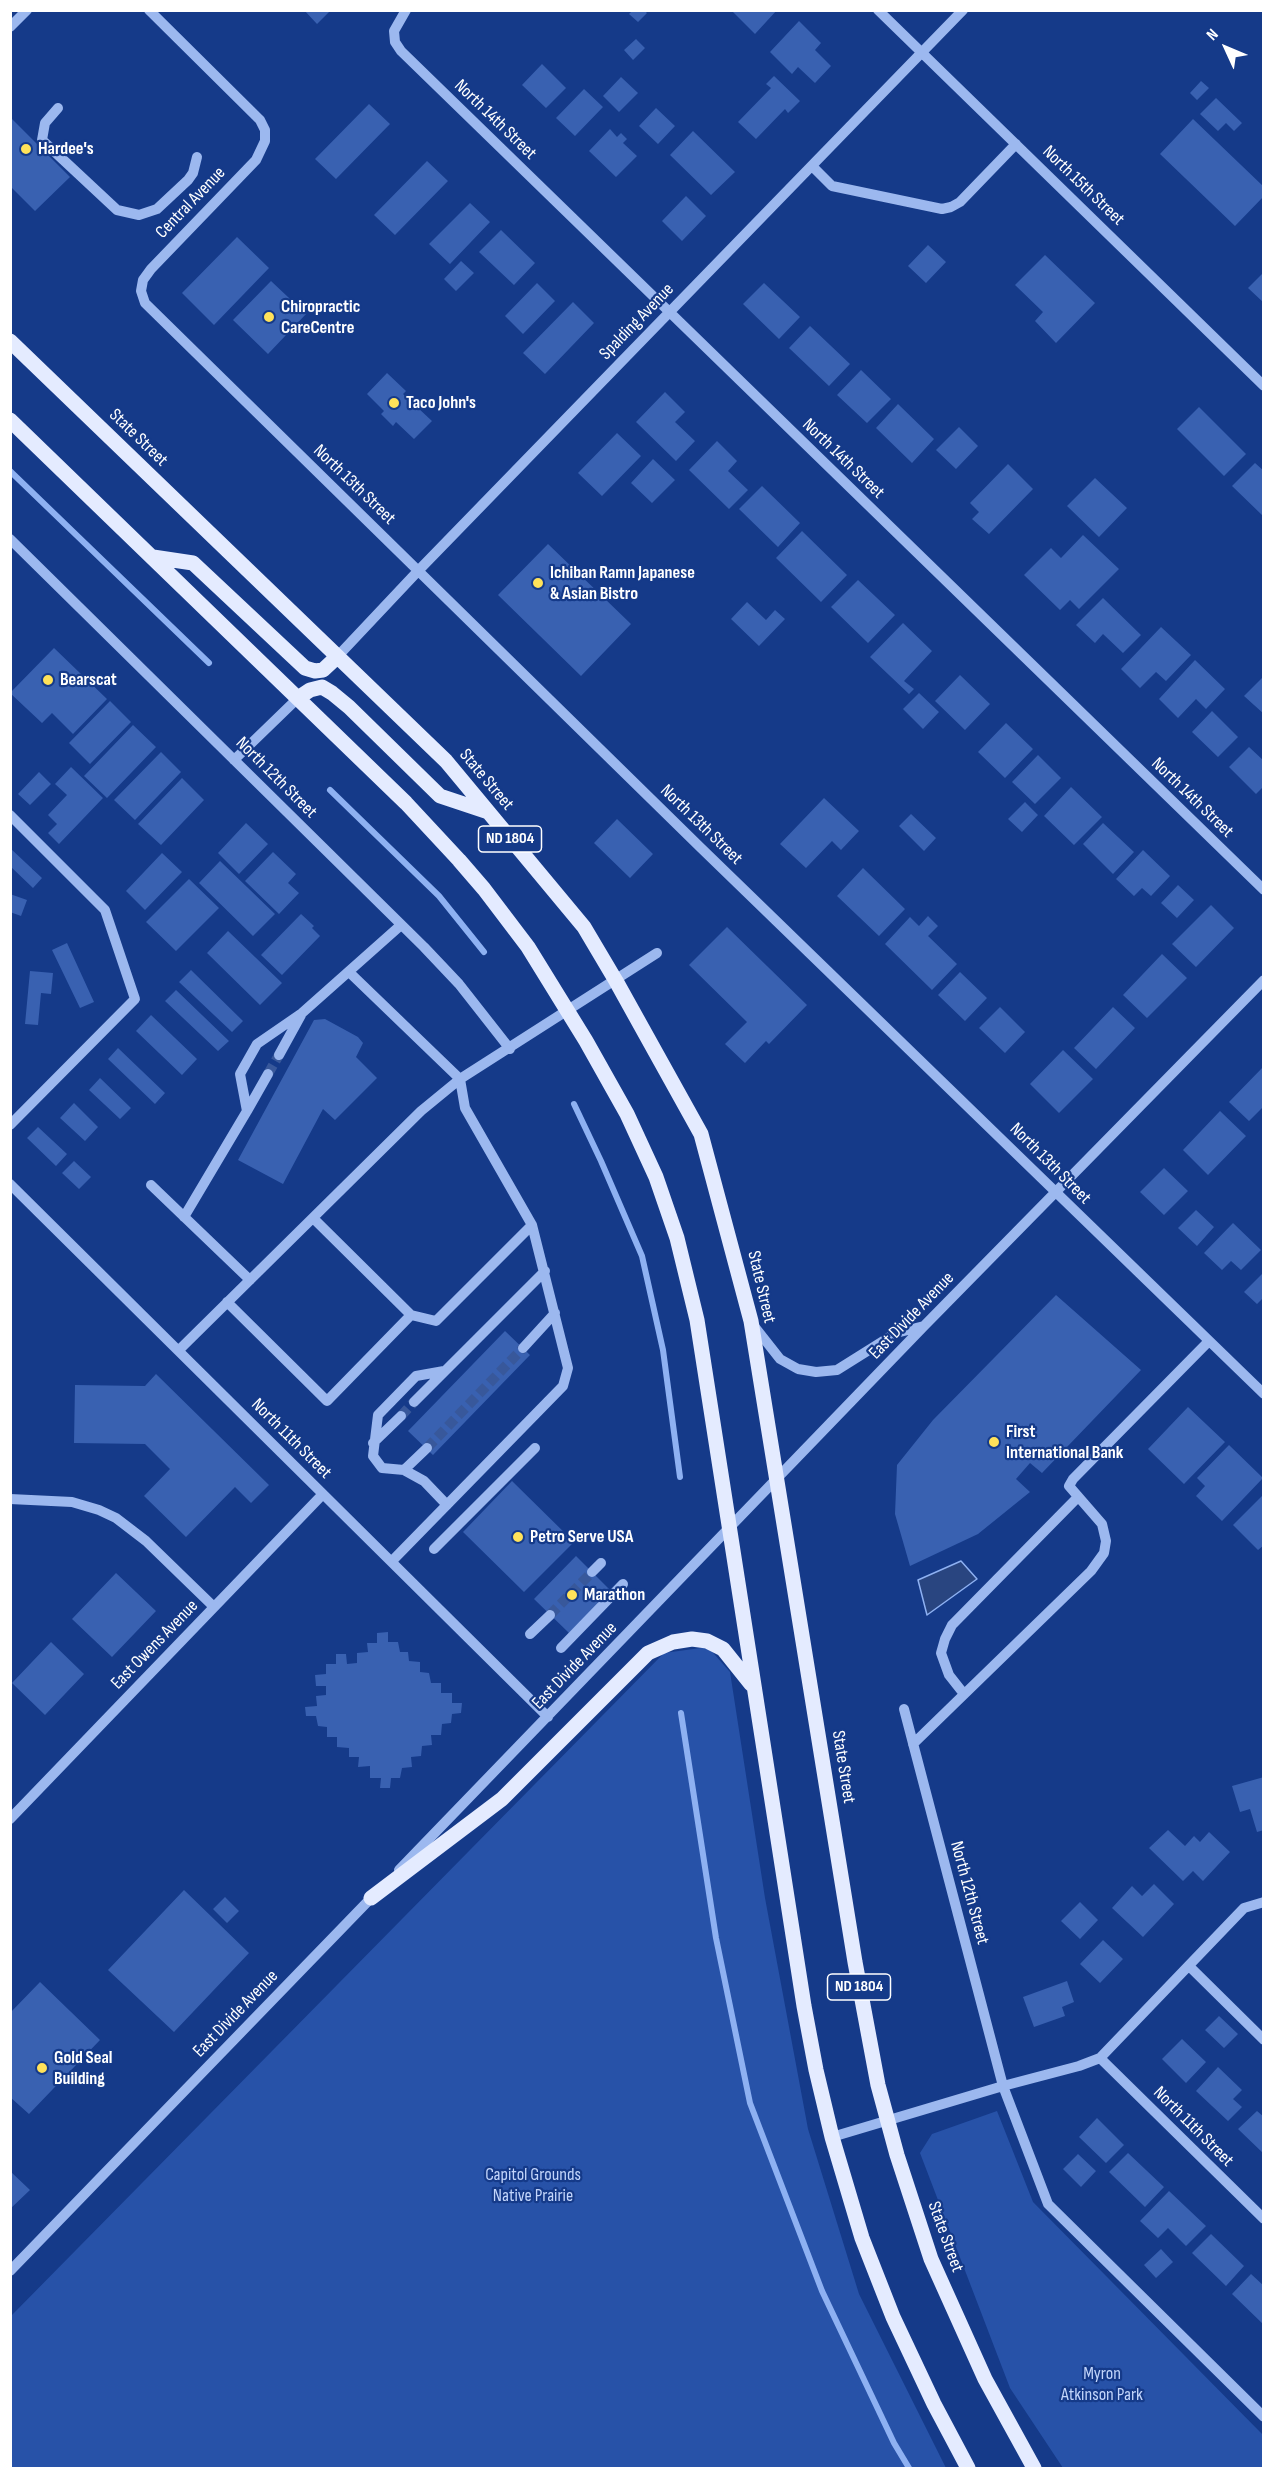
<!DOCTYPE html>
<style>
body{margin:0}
#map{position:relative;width:1274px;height:2479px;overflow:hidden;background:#153a89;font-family:"Sofia Sans Condensed",sans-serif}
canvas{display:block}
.frame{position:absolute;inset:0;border:12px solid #fff;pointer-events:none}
.north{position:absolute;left:1196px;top:18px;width:60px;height:60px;-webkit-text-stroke:4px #153a89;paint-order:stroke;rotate:314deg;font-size:16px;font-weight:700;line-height:24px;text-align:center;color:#fff}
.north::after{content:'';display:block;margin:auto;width:21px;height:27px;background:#fff;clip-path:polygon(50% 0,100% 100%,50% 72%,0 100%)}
</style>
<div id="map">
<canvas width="1274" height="2479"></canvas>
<div class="frame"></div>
<div class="north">N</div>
</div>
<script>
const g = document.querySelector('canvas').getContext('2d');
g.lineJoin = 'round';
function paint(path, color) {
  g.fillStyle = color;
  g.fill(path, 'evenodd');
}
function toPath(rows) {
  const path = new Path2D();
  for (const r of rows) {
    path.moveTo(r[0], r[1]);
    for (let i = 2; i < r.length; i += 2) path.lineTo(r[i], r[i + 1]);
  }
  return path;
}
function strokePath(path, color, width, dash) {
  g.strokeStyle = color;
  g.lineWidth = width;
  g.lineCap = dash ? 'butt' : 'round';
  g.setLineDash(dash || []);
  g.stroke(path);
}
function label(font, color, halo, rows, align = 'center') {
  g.font = font + ' "Sofia Sans Condensed",sans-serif';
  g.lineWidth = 4.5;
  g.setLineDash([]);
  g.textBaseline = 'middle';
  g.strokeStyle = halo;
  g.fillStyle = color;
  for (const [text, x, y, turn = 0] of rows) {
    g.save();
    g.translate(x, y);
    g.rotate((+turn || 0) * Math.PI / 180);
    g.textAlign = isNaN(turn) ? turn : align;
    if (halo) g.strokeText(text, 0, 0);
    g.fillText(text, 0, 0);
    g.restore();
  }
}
paint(toPath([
 [708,1647,730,1672,765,1898,808,2129,859,2294,946,2468,11,2468,11,2316,664,1653],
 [997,2111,1033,2202,1263,2435,1263,2468,1063,2468,1010,2388,920,2153,932,2134]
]), '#2752a8');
const water = toPath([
 [961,1561,977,1579,927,1615,918,1580,961,1561]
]);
paint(water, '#294580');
strokePath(water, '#8eb1f2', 1.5);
strokePath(toPath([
 [10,471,209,663],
 [330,790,439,896,484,952],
 [574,1104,601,1161,642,1256,663,1350,680,1477],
 [681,1713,716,1938,750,2103,822,2291,894,2443,909,2468]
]), '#8eb1f2', 6);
paint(toPath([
 [304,10,331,10,317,24],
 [633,10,644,10,647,13,638,22,629,14],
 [731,10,777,10,755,34],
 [799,21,821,43,815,50,831,66,815,83,798,67,792,74,770,52],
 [636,39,645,48,633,60,624,50],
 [542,64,566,88,546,108,522,85],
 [774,76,800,101,788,113,785,109,756,139,738,122,771,88,766,84],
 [621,77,638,93,619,112,603,96],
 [1201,81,1209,88,1197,100,1190,93],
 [584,89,603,107,575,136,556,118],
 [1216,98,1242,123,1234,131,1226,123,1218,131,1200,114],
 [369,104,390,124,336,179,315,159],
 [656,108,675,126,658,144,639,126],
 [12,119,70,177,35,211,10,186],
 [1193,119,1264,187,1264,196,1235,226,1160,154],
 [610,129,617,137,621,133,627,139,623,143,637,156,616,177,589,151],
 [693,131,735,172,711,195,670,155],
 [427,161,448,181,395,235,374,215],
 [686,196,706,216,682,241,662,221],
 [470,203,490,222,450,264,429,244],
 [501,230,535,263,514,285,479,252],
 [237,237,269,268,214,325,182,293],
 [928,245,946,262,926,283,908,266],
 [1045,255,1095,303,1056,343,1035,321,1043,312,1015,285],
 [461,261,474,273,456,291,444,279],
 [1264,272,1264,303,1248,288],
 [271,281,306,314,268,354,233,320],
 [537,283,555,301,523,334,505,316],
 [764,283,800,317,779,339,743,304],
 [573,302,594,323,545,374,523,353],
 [810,326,850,364,829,386,789,348],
 [861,370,891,399,867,423,837,395],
 [387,373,406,391,403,394,432,421,414,439,396,422,393,426,381,414,384,411,367,394],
 [665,392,685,412,675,422,695,441,676,461,636,422],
 [898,404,934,439,912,463,876,428],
 [1199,407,1246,454,1224,476,1177,429],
 [959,427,978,446,956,469,936,450],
 [617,433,641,456,602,496,578,473],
 [717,441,737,461,728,471,748,490,729,509,689,470],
 [653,459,675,480,652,503,631,483],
 [1255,463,1264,471,1262,515,1232,486],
 [1008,464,1033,489,989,534,972,519,979,512,970,503],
 [1095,478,1127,508,1099,537,1067,506],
 [762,486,800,523,778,547,739,509],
 [802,531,847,575,821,602,776,558],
 [1083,535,1119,569,1079,609,1070,600,1060,610,1024,575,1051,548,1061,558],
 [548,544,631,624,581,676,498,595],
 [858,580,895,615,868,643,831,607],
 [1103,598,1141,635,1123,653,1103,634,1095,643,1076,625],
 [747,602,766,620,775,610,785,619,759,646,731,619],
 [903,623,932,651,904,681,914,689,909,694,870,657],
 [1161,627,1191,655,1166,681,1156,672,1140,688,1121,669],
 [54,648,107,699,73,734,52,713,42,723,10,693],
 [1195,660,1225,689,1206,709,1196,699,1178,718,1159,699],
 [960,675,990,704,965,730,935,701],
 [1264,676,1264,714,1244,696],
 [919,693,939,712,923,729,903,709],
 [110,701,131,722,90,764,69,743],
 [1212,711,1238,737,1218,757,1192,732],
 [1006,723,1033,749,1005,778,978,752],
 [133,725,156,747,107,798,84,776],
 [1249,747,1264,761,1264,786,1256,794,1229,767],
 [161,752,181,772,135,820,114,800],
 [1038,755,1061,778,1035,804,1012,782],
 [71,767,103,798,59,844,48,833,57,824,48,815,67,795,55,784],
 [39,772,51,784,30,805,18,794],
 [182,778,204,800,161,845,138,824],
 [1071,787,1102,817,1074,845,1044,816],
 [824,798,859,831,841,850,832,841,806,868,780,844],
 [1025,802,1038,815,1022,832,1008,819],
 [911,814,936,838,924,851,899,826],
 [617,819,653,854,630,878,594,843],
 [246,823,268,844,239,874,218,853],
 [1103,823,1134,852,1113,874,1083,844],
 [10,848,42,878,33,888,10,866],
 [1143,850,1170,876,1151,896,1142,888,1134,896,1116,879],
 [273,852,296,874,288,883,299,893,279,914,245,881],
 [162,853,182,872,145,910,126,891],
 [220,861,275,914,253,936,199,883],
 [863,868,905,909,879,936,837,896],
 [189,879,219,908,176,951,146,922],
 [1178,885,1194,900,1177,918,1161,903],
 [10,894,27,900,21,916,10,912],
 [1211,905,1234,928,1196,967,1172,944],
 [301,914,314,926,312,928,320,936,282,975,261,955],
 [928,916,938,926,928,936,957,964,932,990,885,944,910,917,919,926],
 [727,927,807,1005,769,1044,766,1041,745,1063,725,1044,747,1022,689,965],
 [228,931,282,983,260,1005,207,953],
 [67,943,94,1002,80,1008,52,950],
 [1162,954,1187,978,1147,1018,1123,995],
 [191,970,243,1021,232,1032,179,982],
 [30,971,53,973,51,994,41,993,38,1025,25,1024],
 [960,972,987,998,965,1021,938,995],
 [176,990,229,1041,218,1051,165,1001],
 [1000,1007,1025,1032,1005,1053,979,1028],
 [1113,1007,1135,1028,1096,1069,1074,1048],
 [151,1015,197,1059,182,1075,136,1031],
 [325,1019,358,1037,363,1043,356,1057,377,1078,335,1120,323,1109,283,1184,238,1160,314,1020],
 [118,1048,165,1093,155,1104,108,1059],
 [1063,1050,1093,1079,1059,1113,1030,1084],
 [1264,1066,1264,1106,1249,1121,1229,1102],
 [100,1078,131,1108,120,1119,89,1090],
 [74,1103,98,1127,85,1141,60,1118],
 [1220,1111,1246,1136,1208,1175,1183,1150],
 [38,1127,67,1154,56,1166,27,1138],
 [74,1161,91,1177,79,1189,62,1173],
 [1164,1168,1188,1191,1164,1215,1140,1192],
 [1196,1210,1214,1227,1197,1246,1178,1228],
 [1233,1223,1261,1250,1241,1270,1231,1261,1222,1270,1204,1253],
 [1262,1274,1264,1276,1264,1297,1257,1304,1244,1292],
 [1056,1295,1141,1370,1042,1473,1030,1463,1016,1479,1030,1492,978,1534,910,1566,895,1514,897,1465,933,1420],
 [505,1331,530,1355,433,1455,408,1431],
 [156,1374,269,1485,251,1503,235,1487,186,1537,144,1496,170,1469,145,1444,74,1443,75,1385,145,1386],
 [1188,1407,1225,1442,1184,1484,1148,1449],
 [1229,1445,1263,1478,1222,1521,1196,1496,1205,1486,1197,1478],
 [512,1481,574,1542,524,1592,463,1532],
 [1264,1494,1264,1545,1258,1550,1233,1525],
 [576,1556,611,1591,569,1633,534,1599],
 [116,1573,156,1611,112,1657,72,1619],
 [388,1632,388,1642,398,1642,400,1652,408,1652,409,1661,420,1662,420,1672,429,1673,431,1683,441,1683,441,1693,452,1693,452,1703,462,1703,461,1713,452,1714,451,1723,442,1724,441,1735,431,1735,432,1745,422,1746,421,1756,411,1757,412,1767,402,1768,400,1778,391,1778,390,1788,380,1788,381,1778,370,1778,370,1766,358,1767,359,1757,349,1757,349,1748,337,1747,337,1737,327,1737,327,1727,318,1726,316,1716,306,1716,305,1707,317,1706,316,1696,326,1695,326,1686,316,1686,315,1675,326,1674,326,1664,336,1664,336,1654,346,1654,347,1664,357,1663,357,1653,368,1652,367,1643,377,1643,377,1633],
 [51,1642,84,1674,45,1715,12,1683],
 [1264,1777,1264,1830,1257,1832,1250,1809,1240,1812,1232,1786],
 [1168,1830,1185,1846,1194,1836,1200,1842,1209,1832,1230,1852,1203,1881,1193,1871,1183,1881,1149,1848],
 [1154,1884,1174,1904,1143,1937,1112,1908,1132,1886,1142,1896],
 [184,1890,249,1953,174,2032,108,1970],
 [225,1897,239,1911,227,1923,213,1909],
 [1080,1902,1098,1920,1080,1939,1061,1921],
 [1103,1940,1123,1959,1100,1983,1080,1964],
 [1067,1981,1074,2002,1062,2007,1065,2016,1034,2027,1023,1997],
 [40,1982,100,2040,29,2114,10,2097,10,2013],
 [1219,2016,1238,2034,1224,2048,1205,2030],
 [1182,2039,1206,2062,1186,2083,1162,2059],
 [1218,2067,1242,2090,1233,2099,1242,2107,1228,2121,1196,2091],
 [1257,2111,1264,2117,1264,2154,1238,2129],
 [1097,2118,1124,2145,1106,2163,1079,2137],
 [1128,2153,1164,2187,1145,2207,1109,2172],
 [1078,2154,1096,2171,1081,2187,1063,2169],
 [10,2171,30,2190,10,2209],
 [1169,2191,1206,2226,1186,2246,1168,2228,1158,2238,1140,2221],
 [1211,2234,1244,2266,1226,2286,1192,2253],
 [1161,2249,1173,2262,1156,2278,1144,2265],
 [1251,2274,1264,2286,1264,2325,1232,2294]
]), '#3961b1');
strokePath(toPath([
 [268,1074,279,1055],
 [401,1416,414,1402],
 [427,1448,523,1348],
 [550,1615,592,1572]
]), '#38589b', 10, [10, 5]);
strokePath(toPath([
 [149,10,260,120,265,130,265,141,256,160,151,269,143,280,141,291,145,303,701,848,1264,1394],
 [406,10,394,31,395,42,401,51,1264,890],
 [878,10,1264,386],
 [10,27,27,10],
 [58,108,45,123,42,140,117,210,139,215,157,209,188,180,193,173,197,157],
 [812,166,832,186,942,209,951,207,960,202,1016,144],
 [10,539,424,947,459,984,510,1049],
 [337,657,418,571,963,10],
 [234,760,298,698],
 [10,815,105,910,135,999,10,1125],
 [349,972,460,1079,465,1108,532,1225,568,1368,563,1386,392,1561],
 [279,1055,301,1015],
 [247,1111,268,1074],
 [10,1184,548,1717],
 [151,1185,250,1280],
 [184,1217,247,1111,240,1074,257,1044,302,1013,401,925],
 [227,1302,327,1401,411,1315,313,1218],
 [411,1315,436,1321,532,1225],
 [754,1326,780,1359,798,1369,816,1372,837,1370,896,1333,924,1326],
 [523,1348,555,1313],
 [179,1350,421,1111,460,1079,657,953],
 [414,1402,545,1271],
 [373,1443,401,1416],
 [427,1448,404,1470,382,1468,373,1456,378,1415,416,1376,444,1371],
 [404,1470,424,1481,447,1505],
 [10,1499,72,1502,99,1510,116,1518,146,1541,214,1607],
 [434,1549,535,1448],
 [592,1572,601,1563],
 [530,1634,550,1615],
 [561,1648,623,1584],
 [964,1694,949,1675,941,1653,945,1639,952,1625,1078,1497],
 [904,1709,1003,2086,1048,2204,1264,2417],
 [913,1744,1091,1571,1104,1553,1106,1541,1102,1524,1069,1486,1073,1479,1209,1341],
 [10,1819,323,1494],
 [399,1870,924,1326,1264,980],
 [1189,1966,1264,2040],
 [1100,2058,1264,2219],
 [832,2137,1003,2086,1079,2066,1100,2058,1244,1908,1264,1902],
 [10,2271,375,1894]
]), '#9cb8ef', 10);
strokePath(toPath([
 [10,341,446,761,584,927,616,981,701,1134,751,1321,855,1962,878,2085,897,2155,931,2259,985,2379,1034,2468],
 [10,420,406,803,459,860,484,889,528,947,586,1041,627,1114,656,1177,677,1238,697,1320,804,2006,816,2070,832,2137,862,2238,893,2317,934,2404,968,2468],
 [153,557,193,563,305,668,315,671,323,670,337,657],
 [298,698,310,690,322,687,332,693,349,707,440,796,488,812],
 [371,1898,502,1799,648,1653,673,1642,692,1639,707,1641,723,1649,751,1684]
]), '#e4ebff', 15);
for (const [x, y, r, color] of [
 [26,149,6,"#ffe25a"],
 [269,317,6,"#ffe25a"],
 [394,403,6,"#ffe25a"],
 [538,583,6,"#ffe25a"],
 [48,680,6,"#ffe25a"],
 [994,1442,6,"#ffe25a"],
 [518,1537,6,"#ffe25a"],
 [572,1595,6,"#ffe25a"],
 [42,2068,6,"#ffe25a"]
]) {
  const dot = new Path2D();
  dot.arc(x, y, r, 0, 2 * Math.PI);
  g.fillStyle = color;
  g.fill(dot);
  strokePath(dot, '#153a89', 2);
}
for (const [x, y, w] of [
 [510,839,63],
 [859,1987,63]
]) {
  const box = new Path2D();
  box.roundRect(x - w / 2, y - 13, w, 26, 4.5);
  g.fillStyle = '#153a89';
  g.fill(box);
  strokePath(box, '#fff', 1.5);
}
label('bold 16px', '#fff', null, [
 ["ND 1804",510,839],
 ["ND 1804",859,1987]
]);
label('18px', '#fff', '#153a89', [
 ["North 14th Street",495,120,44],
 ["North 15th Street",1083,186,44],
 ["Central Avenue",191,203,-46],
 ["Spalding Avenue",637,322,-46],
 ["State Street",138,438,44],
 ["North 14th Street",843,459,44],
 ["North 13th Street",354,485,44],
 ["North 12th Street",276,778,45],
 ["State Street",486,780,50],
 ["North 14th Street",1192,798,44],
 ["North 13th Street",701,825,44],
 ["North 13th Street",1050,1164,45],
 ["State Street",761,1287,77],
 ["East Divide Avenue",912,1316,-46],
 ["North 11th Street",291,1439,45],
 ["East Owens Avenue",155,1645,-46],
 ["East Divide Avenue",575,1666,-46],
 ["State Street",843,1767,81],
 ["North 12th Street",969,1893,75],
 ["East Divide Avenue",236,2014,-46],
 ["North 11th Street",1193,2127,45],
 ["State Street",945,2237,70]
]);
label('bold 18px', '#fff', '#153a89', [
 ["Hardee's",38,149],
 ["Chiropractic",281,307],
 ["CareCentre",281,328],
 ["Taco John's",406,403],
 ["Ichiban Ramn Japanese",550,573],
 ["& Asian Bistro",550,594],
 ["Bearscat",60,680],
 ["First",1006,1432],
 ["International Bank",1006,1453],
 ["Petro Serve USA",530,1537],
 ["Marathon",584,1595],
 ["Gold Seal",54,2058],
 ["Building",54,2079]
], 'left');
label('18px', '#c2d5fb', '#153a89', [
 ["Capitol Grounds",533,2175],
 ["Native Prairie",533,2196],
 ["Myron",1102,2374],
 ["Atkinson Park",1102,2395]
]);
</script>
